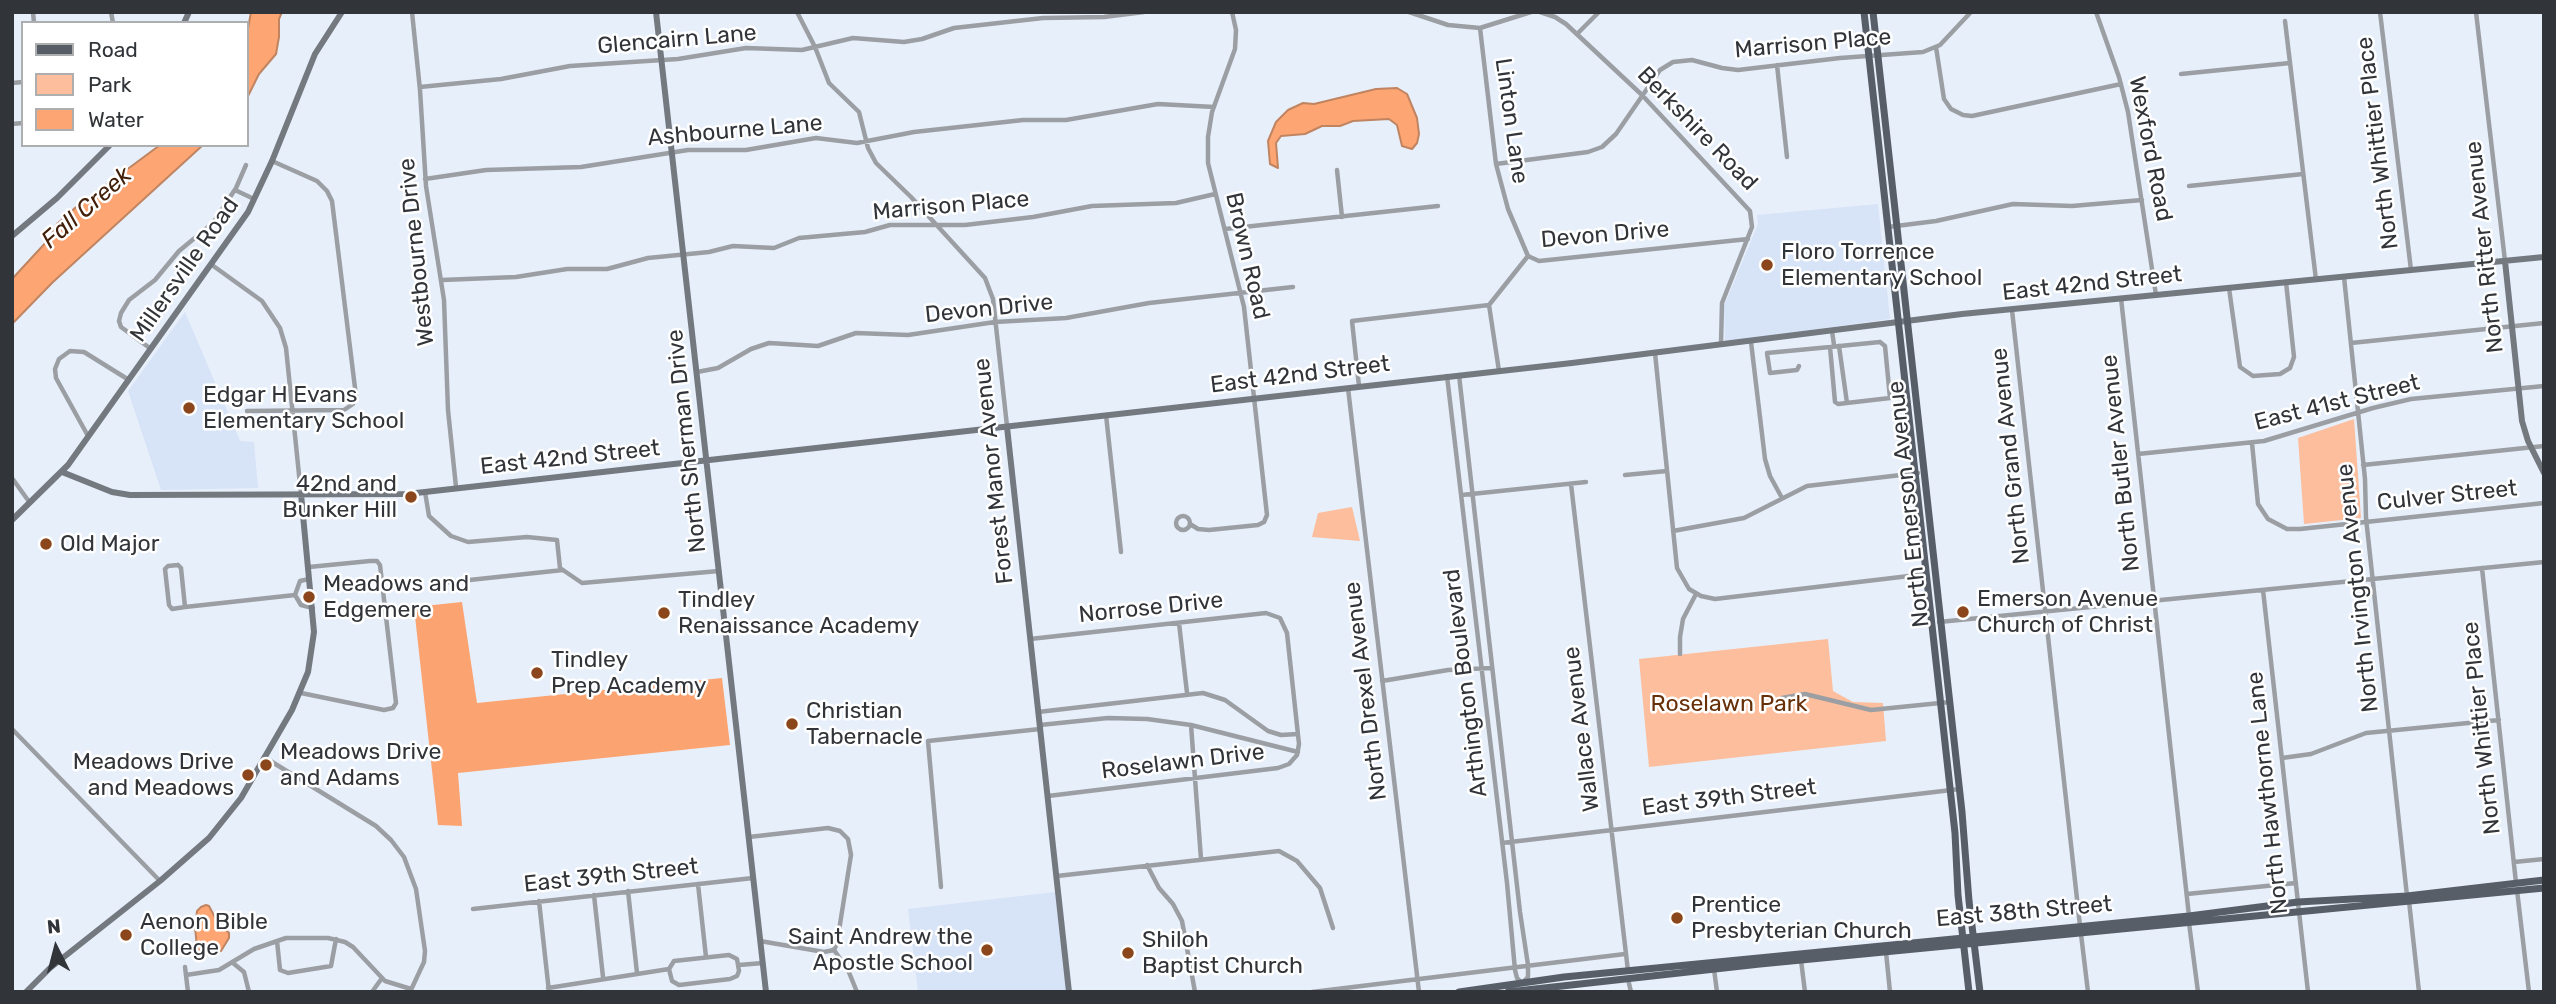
<!DOCTYPE html>
<style>
body{margin:0}
#map{position:relative;width:2556px;height:1004px;overflow:hidden;background:#e7effb;font-family:Rubik,sans-serif}
canvas{display:block}
.frame{position:absolute;inset:0;border:14px solid #313438;pointer-events:none}
.legend{position:absolute;left:21px;top:21px;width:228px;height:126px;box-sizing:border-box;background:#fff;border:2px solid #adaeaf;margin:0;padding:9px 12px;list-style:none;font-size:21px;color:#313438}
.legend li{display:flex;align-items:center;gap:14px;height:35px}
.legend b{width:35px;border:2px solid #adaeaf}
.north{position:absolute;left:21px;top:913px;width:70px;height:70px;-webkit-text-stroke:5px #fff;paint-order:stroke;rotate:354deg;font-size:19px;font-weight:700;line-height:28px;text-align:center;color:#313438}
.north::after{content:'';display:block;margin:auto;width:24px;height:32px;background:#313438;clip-path:polygon(50% 0,100% 100%,50% 72%,0 100%)}
</style>
<div id="map">
<canvas width="2556" height="1004"></canvas>
<div class="frame"></div>
<ul class="legend">
<li><b style="height:9px;background:#585e67"></b>Road</li>
<li><b style="height:19px;background:#fcbe9c"></b>Park</li>
<li><b style="height:19px;background:#fea673"></b>Water</li>
</ul>
<div class="north">N</div>
</div>
<script>
const g = document.querySelector('canvas').getContext('2d');
g.lineJoin = 'round';
function paint(path, color) {
  g.fillStyle = color;
  g.fill(path, 'evenodd');
}
function toPath(rows) {
  const path = new Path2D();
  for (const r of rows) {
    if (r.length === 3) {
      path.moveTo(r[0] + r[2], r[1]);
      path.arc(r[0], r[1], r[2], 0, 2 * Math.PI);
      continue;
    }
    path.moveTo(r[0], r[1]);
    for (let i = 2; i < r.length; i += 2) path.lineTo(r[i], r[i + 1]);
  }
  return path;
}
function strokePath(path, color, width, dash) {
  g.strokeStyle = color;
  g.lineWidth = width;
  g.lineCap = dash ? 'butt' : 'round';
  g.setLineDash(dash || []);
  g.stroke(path);
}
function label(font, color, halo, rows, align = 'center') {
  g.font = font + ' Rubik,sans-serif';
  g.lineWidth = 5;
  g.setLineDash([]);
  g.textBaseline = 'middle';
  g.strokeStyle = halo;
  g.fillStyle = color;
  for (const [text, x, y, turn = 0] of rows) {
    g.save();
    g.translate(x, y);
    g.rotate((+turn || 0) * Math.PI / 180);
    g.textAlign = isNaN(turn) ? turn : align;
    if (halo) g.strokeText(text, 0, 0);
    g.fillText(text, 0, 0);
    g.restore();
  }
}
paint(toPath([
 [1878,204,1890,319,1725,342,1724,306,1758,224,1757,215],
 [185,312,240,441,254,442,258,488,161,490,128,391],
 [1055,892,1067,992,918,992,908,909]
]), '#d7e3f6');
paint(toPath([
 [2354,419,2361,518,2304,524,2298,438],
 [1352,507,1360,541,1312,537,1318,513],
 [1828,639,1833,691,1853,702,1883,703,1886,741,1649,767,1639,659]
]), '#fcbe9c');
paint(toPath([
 [462,602,477,703,722,678,730,745,458,773,462,826,438,825,414,607]
]), '#fca471');
const water = toPath([
 [251,12,282,12,279,19,279,37,276,54,259,74,247,98,247,34,251,12],
 [1397,88,1407,94,1417,118,1419,134,1417,143,1412,149,1402,146,1397,125,1389,119,1353,121,1340,126,1322,126,1305,134,1281,136,1276,143,1278,168,1270,164,1268,141,1276,122,1288,110,1303,103,1314,104,1376,89,1397,88],
 [160,145,203,145,53,282,12,324,12,279,49,239,57,224,75,208,160,145],
 [206,905,209,906,218,923,229,933,229,938,221,951,205,955,197,948,195,927,197,911,201,907,206,905]
]);
paint(water, '#fea673');
strokePath(water, '#c08461', 2);
strokePath(toPath([
 [33,12,34,23],
 [111,12,113,23],
 [412,12,420,90,426,186,444,300,448,410,456,487],
 [797,12,815,47,829,83,859,112,868,148,876,163,911,197,985,278,993,299,1007,426],
 [1409,12,1448,25,1480,28,1531,12],
 [1540,12,1555,17,1566,24,1642,95,1750,211,1752,227,1722,303,1721,344],
 [2096,12,2119,77,2128,112,2156,295],
 [2380,12,2411,270],
 [2476,12,2505,261],
 [2285,21,2316,280],
 [1480,28,1496,164,1508,209,1528,256],
 [1577,34,1599,12],
 [1936,47,1944,99,1951,109,1963,115,1972,116,2121,84],
 [1777,65,1787,157],
 [2181,74,2290,63],
 [12,83,23,82],
 [420,87,501,79,570,66,678,59,746,48,802,50,853,38,904,42,922,39,954,28,1043,18,1104,17,1144,12],
 [12,124,23,123],
 [1496,164,1588,152,1602,147,1616,134,1660,70,1673,62,1692,60,1722,68,1738,70,1840,58,1923,52,1940,45,1971,12],
 [1337,170,1342,217],
 [425,179,486,170,581,167,688,150,746,150,816,138,857,143,914,132,1023,120,1066,120,1158,104,1214,107],
 [2189,186,2303,174],
 [235,190,254,199],
 [1888,227,1936,221,2013,204,2072,206,2142,200],
 [1225,229,1438,206],
 [1528,256,1539,261,1748,239],
 [212,265,262,301,280,328,286,348,301,494],
 [2344,277,2365,479,2366,518,2407,896],
 [442,280,516,277,567,269,607,269,648,258,709,252,733,246,774,248,799,238,865,232,890,225,965,225,1033,217,1092,206,1176,203,1215,194],
 [2229,288,2240,367,2253,376,2280,374,2290,368,2294,357,2286,282],
 [2121,298,2189,916],
 [1489,305,1499,371],
 [1489,305,1528,256],
 [2012,310,2080,926],
 [1832,331,1834,345],
 [1751,342,1765,459,1770,476,1782,498],
 [1880,342,1885,346,1890,398,1838,404,1835,402,1830,347,1880,342],
 [2351,343,2544,323],
 [1839,346,1847,403],
 [151,349,121,327,119,321,121,313,129,300,155,280,179,251,213,223,236,188,246,165],
 [1655,353,1677,568,1689,589,1701,596,1715,599,1926,574],
 [1799,366,1797,370,1770,373,1767,353,1830,347],
 [697,372,718,368,751,349,769,343,818,346,856,333,908,335,995,322,1066,318,1149,303,1293,287],
 [1459,375,1520,912,1528,965,1528,977,1524,981],
 [1447,376,1507,883,1515,970,1517,978,1523,984],
 [1359,386,1352,321,1489,305],
 [1348,388,1419,992],
 [247,411,344,410,353,404,356,396,332,201,327,191,317,181,272,161],
 [1106,415,1121,552],
 [88,436,56,378,55,369,59,359,70,351,84,352,129,380],
 [2252,443,2258,504,2268,519,2287,529,2300,529,2544,503],
 [2138,454,2264,441,2373,408,2411,399,2544,386],
 [2363,465,2544,446],
 [1625,475,1667,471],
 [12,478,30,503],
 [1571,484,1628,971],
 [425,492,429,516,451,536,468,542,527,537,557,540,560,568,582,583,719,571],
 [1462,495,1586,482],
 [1183,523,7],
 [1190,524,1198,529,1209,530,1258,525,1264,522,1267,515,1244,307,1208,163,1208,137,1212,112,1235,49,1236,30,1232,12],
 [1673,531,1744,518,1807,486,1918,473],
 [178,565,181,568,185,607,172,609,169,605,165,569,168,566,178,565],
 [2482,568,2516,883],
 [309,579,300,581,295,595,301,605,313,608],
 [432,584,563,570],
 [2263,590,2308,992],
 [185,607,295,595],
 [1939,622,2544,562],
 [1179,623,1187,693],
 [1030,639,1266,613,1280,618,1287,633,1299,744,1297,755,1289,764,1278,768,1048,796],
 [1680,654,1680,637,1683,619,1696,594],
 [1382,681,1448,670,1492,668],
 [301,693,384,710,393,708,396,703,380,565,377,561,370,561,309,567],
 [1782,698,1805,694,1871,710,1950,702],
 [1038,712,1203,693,1225,700,1268,731,1281,735,1298,734],
 [1040,725,1108,718,1147,719,1191,725,1298,752],
 [1191,725,1201,859],
 [12,729,160,881],
 [264,757,376,826,391,840,404,857,416,889,425,951,424,962,410,992],
 [2282,758,2311,754,2366,733,2499,720],
 [749,837,828,828,840,831,848,839,851,855,837,943,834,950],
 [1502,843,1960,789],
 [2514,862,2544,859],
 [1147,865,1159,888,1173,904,1182,921,1195,992],
 [1057,876,1279,851,1297,861,1320,888,1333,928],
 [698,884,706,957],
 [941,887,928,741,1040,729],
 [2517,890,2529,992],
 [628,891,637,973],
 [2187,894,2296,883],
 [594,895,603,977],
 [539,901,549,992],
 [2409,901,2419,992],
 [473,909,753,878],
 [2189,923,2198,992],
 [2081,934,2088,992],
 [277,941,280,970,288,973,331,966,336,939],
 [760,941,824,952,834,950],
 [834,950,848,970,857,992],
 [1886,952,1890,992],
 [1801,960,1805,992],
 [233,963,244,972,249,992],
 [739,965,763,963],
 [185,967,188,992],
 [1714,969,1717,992],
 [186,975,219,970,254,949,286,938,328,938,345,942,353,947,385,981,411,989],
 [1628,979,1631,992],
 [548,988,669,969,674,961,729,955,737,959,739,971,737,976,730,979,679,985,672,981,669,969],
 [372,992,382,978],
 [1312,992,1625,954]
]), '#9b9fa4', 4.5);
strokePath(toPath([
 [656,12,766,992],
 [184,23,189,12],
 [12,236,57,198,110,145],
 [2505,261,2522,421,2528,441,2544,473],
 [1007,427,1069,992],
 [62,472,112,492,130,495,407,494,1572,363,1962,314,2544,257],
 [12,520,68,465,248,212,272,161,315,54,342,12],
 [26,992,50,968,160,881,209,838,241,798,292,710,308,672,314,632,301,494]
]), '#747980', 6);
strokePath(toPath([
 [1864,12,1955,833,1958,895,1969,992],
 [1873,12,1962,812,1969,901,1980,992],
 [1459,992,1564,977,2189,916,2298,902,2407,896,2544,880],
 [1508,992,1760,964,2544,888]
]), '#585e67', 7);
for (const [x, y, r, color] of [
 [1767,265,7,"#8b471b"],
 [189,408,7,"#8b471b"],
 [411,497,7,"#8b471b"],
 [46,544,7,"#8b471b"],
 [309,597,7,"#8b471b"],
 [1963,612,7,"#8b471b"],
 [664,613,7,"#8b471b"],
 [537,673,7,"#8b471b"],
 [792,724,7,"#8b471b"],
 [266,765,7,"#8b471b"],
 [248,775,7,"#8b471b"],
 [1677,918,7,"#8b471b"],
 [126,935,7,"#8b471b"],
 [987,950,7,"#8b471b"],
 [1128,953,7,"#8b471b"]
]) {
  const dot = new Path2D();
  dot.arc(x, y, r, 0, 2 * Math.PI);
  g.fillStyle = color;
  g.fill(dot);
  strokePath(dot, '#fff', 2.5);
}
label('23px', '#313438', '#fff', [
 ["Glencairn Lane",677,40,-5],
 ["Marrison Place",1813,44,-5],
 ["Linton Lane",1511,121,82],
 ["Berkshire Road",1697,129,46],
 ["Ashbourne Lane",735,131,-5],
 ["North Whittier Place",2378,143,-97],
 ["Wexford Road",2150,149,79],
 ["Marrison Place",951,206,-5],
 ["Devon Drive",1605,235,-5],
 ["North Ritter Avenue",2485,247,-96],
 ["Westbourne Drive",417,252,-96],
 ["Brown Road",1247,256,77],
 ["Millersville Road",185,270,-55],
 ["East 42nd Street",2092,284,-6],
 ["Devon Drive",989,309,-6],
 ["East 42nd Street",1300,375,-7],
 ["East 41st Street",2337,403,-14],
 ["North Sherman Drive",687,441,-96],
 ["North Grand Avenue",2011,456,-96],
 ["East 42nd Street",570,458,-6],
 ["North Butler Avenue",2121,463,-96],
 ["Forest Manor Avenue",994,471,-96],
 ["Culver Street",2447,496,-6],
 ["North Emerson Avenue",1909,504,-96],
 ["North Irvington Avenue",2358,588,-96],
 ["Norrose Drive",1151,608,-6],
 ["Arthington Boulevard",1466,683,-97],
 ["North Drexel Avenue",1366,691,-97],
 ["North Whittier Place",2482,728,-96],
 ["Wallace Avenue",1582,729,-97],
 ["Roselawn Drive",1183,762,-7],
 ["North Hawthorne Lane",2268,793,-96],
 ["East 39th Street",1729,798,-7],
 ["East 39th Street",611,876,-6],
 ["East 38th Street",2024,912,-5]
]);
label('23px', '#313438', '#fff', [
 ["Floro Torrence",1781,252],
 ["Elementary School",1781,278],
 ["Edgar H Evans",203,395],
 ["Elementary School",203,421],
 ["42nd and",397,484,"right"],
 ["Bunker Hill",397,510,"right"],
 ["Old Major",60,544],
 ["Meadows and",323,584],
 ["Edgemere",323,610],
 ["Emerson Avenue",1977,599],
 ["Church of Christ",1977,625],
 ["Tindley",678,600],
 ["Renaissance Academy",678,626],
 ["Tindley",551,660],
 ["Prep Academy",551,686],
 ["Christian",806,711],
 ["Tabernacle",806,737],
 ["Meadows Drive",280,752],
 ["and Adams",280,778],
 ["Meadows Drive",234,762,"right"],
 ["and Meadows",234,788,"right"],
 ["Prentice",1691,905],
 ["Presbyterian Church",1691,931],
 ["Aenon Bible",140,922],
 ["College",140,948],
 ["Saint Andrew the",973,937,"right"],
 ["Apostle School",973,963,"right"],
 ["Shiloh",1142,940],
 ["Baptist Church",1142,966]
], 'left');
label('23px', '#683009', '#fff', [
 ["Roselawn Park",1729,704]
]);
label('italic 24px', '#42200a', '#fff', [
 ["Fall Creek",87,208,-41]
]);
</script>
